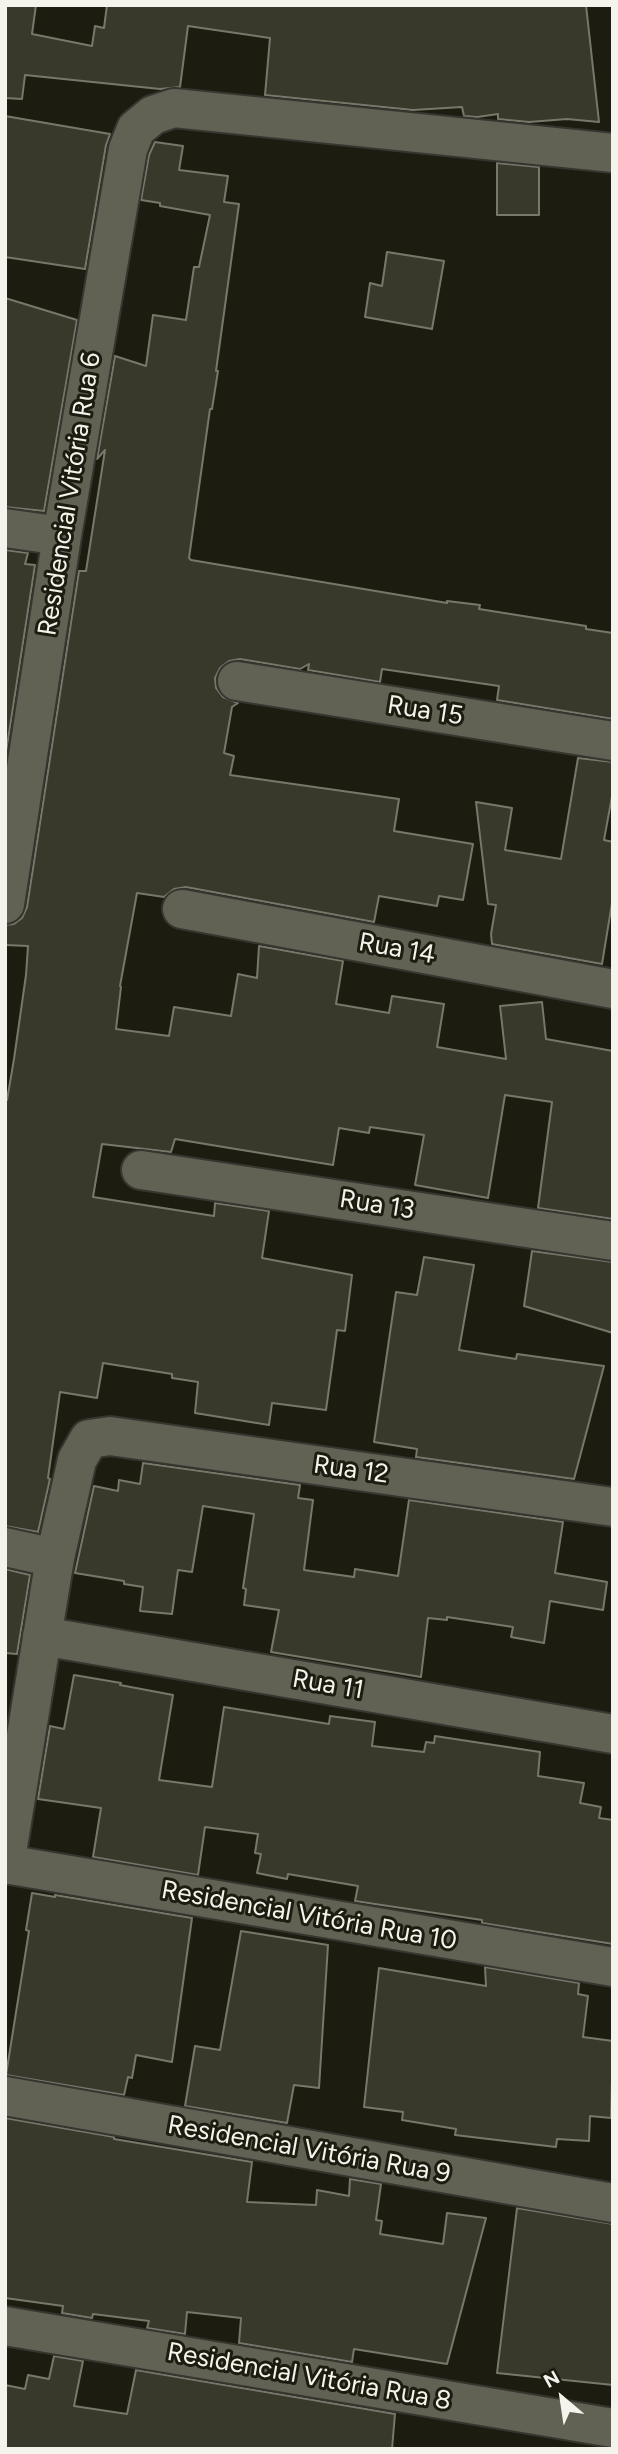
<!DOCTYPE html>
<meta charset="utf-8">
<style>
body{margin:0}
#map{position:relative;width:618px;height:2454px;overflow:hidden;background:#1c1c10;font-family:Figtree,sans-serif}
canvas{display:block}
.frame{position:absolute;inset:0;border:7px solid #f4f4ec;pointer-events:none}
.north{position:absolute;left:527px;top:2363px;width:70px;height:70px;-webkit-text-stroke:5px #1c1c10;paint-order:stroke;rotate:331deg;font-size:19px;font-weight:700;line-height:28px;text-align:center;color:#f4f4ec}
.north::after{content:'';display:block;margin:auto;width:24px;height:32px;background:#f4f4ec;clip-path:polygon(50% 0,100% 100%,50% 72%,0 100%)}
</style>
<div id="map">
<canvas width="618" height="2454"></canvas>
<div class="frame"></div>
<div class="north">N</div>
</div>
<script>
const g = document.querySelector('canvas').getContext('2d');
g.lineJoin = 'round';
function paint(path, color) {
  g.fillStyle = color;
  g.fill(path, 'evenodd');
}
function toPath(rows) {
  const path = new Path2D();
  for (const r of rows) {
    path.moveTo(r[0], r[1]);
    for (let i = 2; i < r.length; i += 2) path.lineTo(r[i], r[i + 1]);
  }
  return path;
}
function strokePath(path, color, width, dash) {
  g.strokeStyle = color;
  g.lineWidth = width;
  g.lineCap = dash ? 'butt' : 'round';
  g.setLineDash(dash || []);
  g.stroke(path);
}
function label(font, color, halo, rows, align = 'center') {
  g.font = font + ' Figtree,sans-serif';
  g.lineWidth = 6;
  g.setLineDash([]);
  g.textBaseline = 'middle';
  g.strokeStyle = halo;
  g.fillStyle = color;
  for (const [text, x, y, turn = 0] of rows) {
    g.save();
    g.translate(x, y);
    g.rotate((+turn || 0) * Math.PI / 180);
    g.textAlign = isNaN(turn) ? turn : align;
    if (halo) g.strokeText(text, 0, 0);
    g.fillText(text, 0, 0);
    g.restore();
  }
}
const building = toPath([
 [5,5,36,5,32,34,92,46,95,26,104,28,107,5,586,5,599,122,567,119,529,122,498,119,498,114,477,117,464,116,462,107,413,110,265,95,270,38,188,26,180,87,160,89,25,75,22,99,5,98,5,5],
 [5,116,110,134,106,145,85,269,5,257,5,116],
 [155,142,183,146,179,170,228,176,224,202,239,204,216,371,218,371,212,409,210,409,189,558,191,560,447,603,447,601,480,605,479,609,586,626,586,629,613,633,613,719,497,700,499,686,382,669,380,682,308,670,309,664,300,669,240,659,229,661,220,668,215,678,216,688,223,697,238,703,232,707,224,753,234,756,230,775,399,799,394,831,473,844,463,900,439,896,437,906,379,896,374,922,186,887,174,889,164,897,137,893,120,986,121,987,116,1029,169,1036,174,1007,231,1016,238,974,257,978,259,946,343,961,336,1004,389,1013,392,996,444,1004,437,1047,506,1059,500,1006,542,1002,546,1039,613,1051,613,1219,538,1208,552,1102,505,1095,488,1198,415,1185,424,1135,370,1127,369,1133,339,1128,333,1165,175,1139,171,1152,102,1144,93,1197,214,1216,215,1203,269,1211,262,1258,352,1275,345,1331,337,1330,326,1410,272,1403,269,1425,195,1413,198,1382,172,1378,172,1374,103,1363,97,1398,60,1392,48,1478,50,1479,38,1532,5,1526,5,1099,7,1100,14,1059,26,975,28,946,5,945,5,925,14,924,22,918,27,907,79,571,86,571,105,450,97,459,115,356,146,366,153,315,186,320,194,267,199,267,210,215,160,206,160,203,141,200,149,155,155,142],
 [497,163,539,167,539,215,497,215,497,163],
 [387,252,444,261,432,329,365,317,370,283,382,286,387,252],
 [5,298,77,320,44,511,5,507,5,298],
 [5,550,28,553,25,564,35,565,5,759,5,550],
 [578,758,613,762,613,791,604,840,613,842,613,897,602,964,492,944,491,934,496,905,488,904,476,802,512,808,505,850,561,859,578,758],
 [532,1251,613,1262,613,1333,524,1306,532,1251],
 [424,1257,474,1265,459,1350,516,1359,517,1354,604,1366,574,1479,416,1457,417,1449,374,1442,396,1292,417,1295,424,1257],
 [143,1463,300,1485,298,1498,313,1500,304,1570,354,1577,355,1569,398,1576,409,1500,563,1522,555,1573,607,1582,603,1610,550,1601,544,1643,511,1637,513,1627,447,1617,447,1620,428,1618,421,1677,271,1652,279,1610,244,1605,246,1589,243,1588,254,1514,203,1506,192,1572,178,1570,172,1614,140,1611,143,1587,124,1584,124,1581,75,1573,94,1486,118,1491,119,1480,140,1484,143,1463],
 [5,1569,30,1575,17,1654,5,1653,5,1569],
 [74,1675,121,1683,120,1685,173,1695,159,1780,212,1787,224,1707,329,1724,330,1716,375,1722,372,1746,424,1752,426,1742,434,1743,435,1736,540,1752,538,1776,584,1783,580,1803,601,1807,599,1818,613,1820,613,1944,482,1923,482,1920,355,1901,358,1886,288,1874,287,1879,257,1873,261,1854,255,1853,258,1834,205,1827,198,1875,93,1857,101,1808,38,1799,50,1726,64,1729,74,1675],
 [32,1893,55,1897,55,1895,192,1918,172,2062,136,2055,132,2078,128,2077,124,2095,6,2075,29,1931,26,1930,32,1893],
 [241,1931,328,1945,319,2088,294,2085,287,2123,185,2106,195,2046,220,2050,241,1931],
 [485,1967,579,1983,578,1994,588,1996,583,2037,613,2041,611,2118,590,2116,589,2141,557,2139,556,2147,455,2135,456,2129,402,2120,403,2112,364,2107,379,1968,486,1986,485,1967],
 [5,2118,114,2137,114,2139,252,2162,247,2202,316,2205,317,2190,349,2196,350,2179,381,2184,376,2220,382,2221,380,2234,443,2244,447,2213,486,2218,447,2364,354,2349,352,2362,239,2343,241,2318,187,2312,185,2334,147,2328,149,2321,93,2314,92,2318,62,2313,63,2306,5,2298,5,2118],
 [517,2208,613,2224,613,2385,497,2373,517,2208],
 [54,2356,83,2361,74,2406,127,2414,136,2370,395,2414,392,2449,5,2449,5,2385,25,2389,28,2375,49,2379,54,2356]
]);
paint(building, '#38382b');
strokePath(building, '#77786a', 2);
const street = toPath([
 [5,528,62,536],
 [237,681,613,741],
 [5,904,62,536,128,149,136,129,153,115,174,108,613,153],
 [182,909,613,989],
 [141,1170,613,1241],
 [5,1547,55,1558],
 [42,1636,613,1734],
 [5,1864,613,1967],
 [5,1865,55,1558,77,1460,89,1439,110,1436,613,1507],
 [5,2096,613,2203],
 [5,2326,613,2428]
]);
strokePath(street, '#363630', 42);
strokePath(street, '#616254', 38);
label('26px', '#f4f4ec', '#1c1c10', [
 ["Residencial Vitória Rua 6",70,494,-81],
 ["Rua 15",425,711,9],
 ["Rua 14",397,949,10],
 ["Rua 13",377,1205,9],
 ["Rua 12",351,1470,8],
 ["Rua 11",328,1685,10],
 ["Residencial Vitória Rua 10",309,1916,10],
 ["Residencial Vitória Rua 9",309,2150,10],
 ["Residencial Vitória Rua 8",309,2377,10]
]);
</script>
